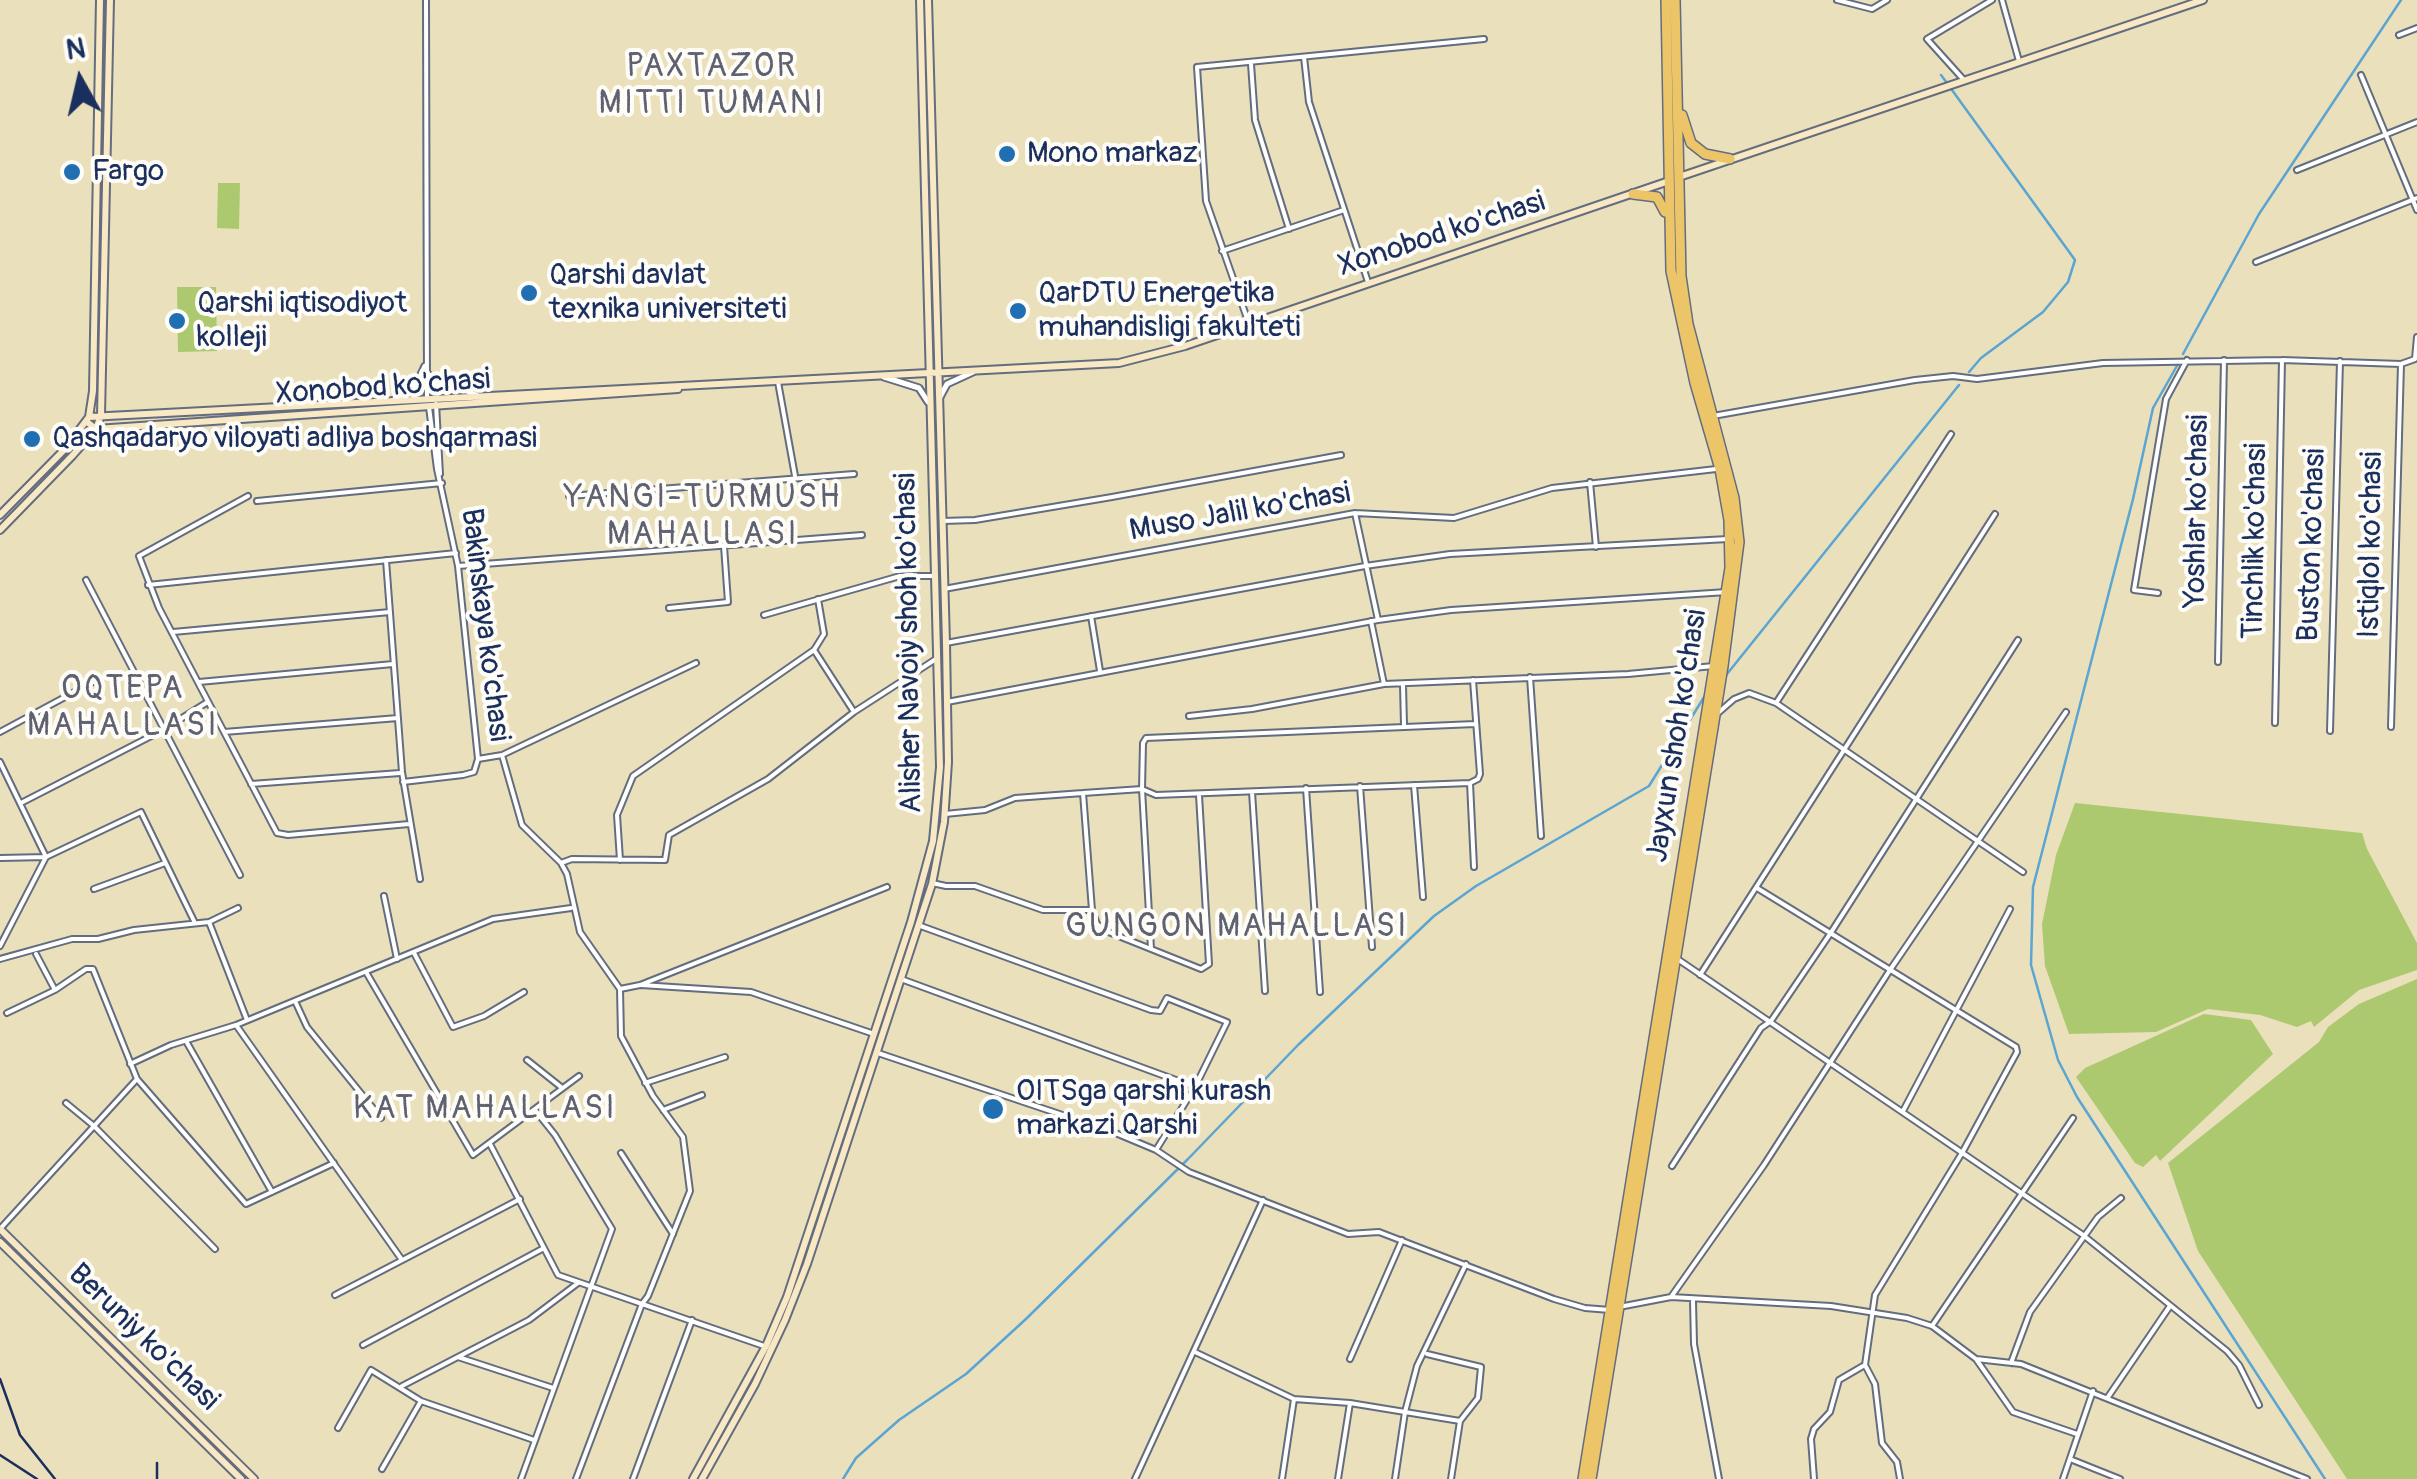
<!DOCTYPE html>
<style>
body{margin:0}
#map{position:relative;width:2417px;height:1479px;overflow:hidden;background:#eae0bc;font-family:Pangolin,sans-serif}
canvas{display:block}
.north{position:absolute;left:30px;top:30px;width:100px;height:100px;-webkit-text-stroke:8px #fdfcf7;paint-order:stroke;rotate:352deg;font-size:28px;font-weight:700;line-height:40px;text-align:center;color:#1b2f5e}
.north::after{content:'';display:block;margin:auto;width:35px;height:45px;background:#1b2f5e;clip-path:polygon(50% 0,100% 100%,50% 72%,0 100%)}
</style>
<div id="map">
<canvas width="2417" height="1479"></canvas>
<div class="north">N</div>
</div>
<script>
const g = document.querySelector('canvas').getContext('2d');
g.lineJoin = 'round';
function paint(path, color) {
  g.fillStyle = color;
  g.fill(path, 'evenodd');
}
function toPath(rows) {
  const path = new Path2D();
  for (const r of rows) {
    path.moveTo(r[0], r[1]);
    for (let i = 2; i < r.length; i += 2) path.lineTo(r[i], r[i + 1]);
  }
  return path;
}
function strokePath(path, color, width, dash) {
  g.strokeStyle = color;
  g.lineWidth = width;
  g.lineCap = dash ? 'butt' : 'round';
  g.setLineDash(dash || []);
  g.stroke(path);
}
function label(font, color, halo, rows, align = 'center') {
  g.font = font + ' Pangolin,sans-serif';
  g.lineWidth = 8;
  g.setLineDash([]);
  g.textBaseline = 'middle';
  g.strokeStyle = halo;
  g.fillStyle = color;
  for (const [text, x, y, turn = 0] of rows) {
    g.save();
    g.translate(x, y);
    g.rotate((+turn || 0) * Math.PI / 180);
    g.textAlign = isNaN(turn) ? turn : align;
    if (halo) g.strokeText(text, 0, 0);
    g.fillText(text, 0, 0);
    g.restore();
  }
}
paint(toPath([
 [218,183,240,183,239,229,217,228],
 [216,287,217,351,178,352,177,287],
 [2075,803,2362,833,2367,849,2417,943,2417,970,2359,990,2314,1027,2311,1021,2297,1027,2260,1015,2208,1009,2156,1032,2069,1034,2045,966,2042,924,2056,855],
 [2417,979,2417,1479,2347,1479,2198,1251,2168,1163,2319,1042,2328,1027,2359,1004],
 [2204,1014,2251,1020,2273,1054,2160,1161,2156,1155,2143,1167,2135,1163,2076,1077,2085,1068]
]), '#acc970');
strokePath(toPath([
 [1941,75,1947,83],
 [1952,90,2075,260,2068,282,2043,312,1981,358,1969,372],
 [2183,354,2259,214,2401,0],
 [2178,364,2153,408,2133,499,2033,887,2031,965,2058,1060,2077,1097,2325,1479],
 [1723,679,1959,385],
 [843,1479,856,1458,899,1420,966,1374,1027,1318,1188,1159,1298,1045,1434,916,1476,886,1649,786,1706,694]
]), '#5aa5d2', 2.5);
const minor = toPath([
 [426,0,427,397],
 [1837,0,1872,9,1887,0],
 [2002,0,2019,61],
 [2399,35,2417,28],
 [1304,57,1309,102,1368,282],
 [1251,64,1255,120,1289,229],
 [2361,75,2417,210],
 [1963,79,1927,39,1992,0],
 [2297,170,2417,122],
 [1222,251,1344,210],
 [2256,262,2417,198],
 [1249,324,1206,201,1197,67,1484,39],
 [778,382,795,476],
 [436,404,440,474],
 [429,407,437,469,458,566,478,759,502,755,696,663],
 [1713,416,1915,380,1953,376,1977,379,2103,363,2282,360,2401,364,2415,359,2417,337],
 [1590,482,1596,547],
 [248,496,139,556,159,608,277,833,288,835,409,824],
 [569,496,854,474],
 [257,501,442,483],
 [1355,513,1378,620],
 [942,521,975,520,1112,497,1341,455],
 [386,560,402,772,420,879],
 [458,566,862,535],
 [86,580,240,875],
 [148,585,456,553],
 [944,589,1355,513,1454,518,1552,488,1716,469],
 [2158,593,2134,590,2166,399,2187,360],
 [669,608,728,602,724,546],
 [764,615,900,576,934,576],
 [1091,616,1100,671],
 [1371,621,1384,684],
 [173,632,390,612],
 [946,643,1365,566,1450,554,1728,539],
 [814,650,854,712],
 [2218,662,2224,360],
 [1530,677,1541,836],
 [199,682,393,664],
 [1403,685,1404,725],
 [947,702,1378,620,1451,610,1727,592],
 [1776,703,1951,434],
 [1718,713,1734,699,1749,693,1776,703,2023,872],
 [1189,716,1252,709,1384,684,1628,674,1714,666],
 [2275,723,2282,360],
 [2391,727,2401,364],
 [2330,731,2340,361],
 [0,732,93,682],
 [224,732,398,718],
 [502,755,522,825,561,863,567,874,580,932,620,989,640,985,887,887],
 [0,762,46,857,0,946],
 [403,782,463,775,474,772,478,759],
 [1470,783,1474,867],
 [251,784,400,773],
 [1414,785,1423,897],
 [1360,786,1372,947],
 [1306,788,1320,992],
 [1252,792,1265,991],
 [1083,793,1092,910,1097,924,1106,931,1201,969,1209,964,1199,795],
 [21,803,163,730,206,703],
 [945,814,985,810,1015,798,1083,793,1142,789,1156,795,1470,783,1478,779,1480,774,1473,680],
 [0,858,46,857,141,812,194,921],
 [620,860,617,815,633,776,814,650,824,634,818,599],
 [561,863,572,859,665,860,669,835,768,779,854,712,936,659],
 [932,883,946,886,975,886,1043,910,1092,910],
 [1757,888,2016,1047,2017,1052,1962,1153,1875,1295,1865,1365,1875,1384,1882,1443,1897,1462,1900,1479],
 [94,889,165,863],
 [384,896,397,959],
 [209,922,247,1020],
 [918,925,1151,1010,1160,1011,1167,998,1227,1022,1195,1087,1156,1150],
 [1151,949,1142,789,1143,743,1146,738,1475,724],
 [414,953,453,1027,484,1016,524,992],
 [36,954,55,990],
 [1676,958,2083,1235,2227,1351,2239,1365,2259,1405],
 [0,959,72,939,98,939,134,930,209,922,238,908],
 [366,972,473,1155,579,1076],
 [1700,975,1995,514],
 [901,979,1195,1087],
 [641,985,751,992,874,1034],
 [295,1001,307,1027,381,1118],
 [7,1013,55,990,86,969,93,969,137,1079,246,1204,334,1163],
 [236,1025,402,1260],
 [186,1041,272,1192],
 [878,1053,1113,1132,1156,1150,1189,1172,1348,1234,1379,1232,1554,1299,1585,1308,1610,1310],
 [527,1060,561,1087],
 [130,1064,171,1045,236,1025,493,919,571,908],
 [645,1083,725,1057],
 [66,1103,94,1126,215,1249],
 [663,1110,702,1095],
 [1903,1111,2010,909],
 [490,1144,558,1275,764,1346],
 [621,1153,673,1234],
 [1672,1166,1761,1028,1771,1021,1830,934,2018,640],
 [0,1229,137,1079],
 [335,1295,520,1199],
 [1671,1297,1764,1165,1890,970,2066,712],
 [1693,1301,1694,1344,1719,1479],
 [1619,1307,1671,1297,1831,1306,1907,1318,1932,1326,1976,1359,2021,1364,2307,1479],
 [1932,1326,2073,1118],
 [363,1345,544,1248],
 [1195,1352,1294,1399,1350,1403,1460,1421],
 [1427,1354,1481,1367,1478,1398,1460,1421,1451,1479],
 [458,1357,553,1388],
 [1350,1359,1402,1240],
 [1976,1359,2013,1412,2077,1434],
 [2011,1363,2030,1312,2098,1217,2121,1198],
 [402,1386,529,1320,578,1283],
 [2108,1397,2170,1306],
 [338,1428,371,1370,421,1401,534,1440],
 [2070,1459,2120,1479],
 [382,1469,421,1401],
 [521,1479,612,1229,555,1135,535,1110],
 [576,1479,642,1304,648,1296,690,1191,683,1137,653,1096,621,1036,620,989],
 [633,1479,692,1320],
 [1135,1479,1263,1200],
 [1282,1479,1294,1399],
 [1338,1479,1350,1403],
 [1395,1479,1405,1412,1417,1366,1466,1264],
 [1814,1479,1811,1439,1814,1429,1830,1412,1839,1380,1863,1366],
 [2063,1479,2093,1391]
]);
const tertiary = toPath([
 [425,370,438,388,465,390,478,396],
 [884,377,919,388,928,402],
 [940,397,947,384,973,372],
 [395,399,415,387,425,366]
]);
const secondary = toPath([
 [1679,177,2203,0],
 [89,417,1119,363,1185,346,1669,181],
 [87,422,96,429,678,389],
 [0,515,64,450,89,417,93,391,100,0],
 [0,530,72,456,96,429,101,415,110,0],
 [0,1229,254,1479],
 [0,1242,241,1479],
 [693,1479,766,1346,787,1297,911,922,933,841,940,767,920,0],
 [702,1479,755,1384,785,1320,807,1264,932,884,944,822,948,762,946,643,928,0]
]);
const trunk = toPath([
 [1682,115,1691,143,1705,154,1730,159],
 [1633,194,1657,197,1665,212],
 [1583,1479,1730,568,1729,520,1720,469,1695,383,1671,271,1666,0],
 [1591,1479,1723,666,1739,542,1734,498,1688,324,1681,276,1675,0]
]);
strokePath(minor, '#636d7f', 8);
strokePath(tertiary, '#636d7f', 9);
strokePath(secondary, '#636d7f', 10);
strokePath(trunk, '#636d7f', 12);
strokePath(minor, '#fff', 4);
strokePath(tertiary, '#fff', 5);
strokePath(secondary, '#f8e8c3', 6);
strokePath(trunk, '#edc569', 9);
strokePath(toPath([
 [0,1379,20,1435,55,1479],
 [0,1455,37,1479],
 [157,1463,157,1479]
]), '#1b2f5e', 2.5);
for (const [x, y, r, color] of [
 [1007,154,10,"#1f6fb2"],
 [72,172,10,"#1f6fb2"],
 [529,293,10,"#1f6fb2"],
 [1018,311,10,"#1f6fb2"],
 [177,321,10,"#1f6fb2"],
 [32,439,10,"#1f6fb2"],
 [993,1109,12,"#1f6fb2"]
]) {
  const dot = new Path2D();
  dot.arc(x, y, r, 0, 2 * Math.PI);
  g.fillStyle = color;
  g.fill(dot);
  strokePath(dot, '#fdfcf7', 4);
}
label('30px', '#1b2f5e', '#fdfcf7', [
 ["Mono markaz",1027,154],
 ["Fargo",92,172],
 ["Qarshi davlat",549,276],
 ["texnika universiteti",549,310],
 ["QarDTU Energetika",1038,294],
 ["muhandisligi fakulteti",1038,328],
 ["Qarshi iqtisodiyot",197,304],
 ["kolleji",197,338],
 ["Qashqadaryo viloyati adliya boshqarmasi",52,439],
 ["OITSga qarshi kurash",1016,1092],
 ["markazi Qarshi",1016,1126]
], 'left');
label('30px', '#1b2f5e', '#fdfcf7', [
 ["Xonobod ko'chasi",1442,235,-18],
 ["Xonobod ko'chasi",383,388,-4],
 ["Yoshlar ko'chasi",2198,511,-89],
 ["Muso Jalil ko'chasi",1240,513,-10],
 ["Tinchlik ko'chasi",2256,541,-89],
 ["Buston ko'chasi",2313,545,-88],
 ["Istiqlol ko'chasi",2372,545,-89],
 ["Bakinskaya ko'chasi",484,625,83],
 ["Alisher Navoiy shoh ko'chasi",910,643,-91],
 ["Jayxun shoh ko'chasi",1678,736,-81],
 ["Beruniy ko'chasi",143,1338,44]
]);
g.letterSpacing = '2.5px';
label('32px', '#5f6170', '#fdfcf7', [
 ["PAXTAZOR",712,68],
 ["MITTI TUMANI",712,105],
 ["YANGI-TURMUSH",703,499],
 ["MAHALLASI",703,536],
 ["OQTEPA",123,690],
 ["MAHALLASI",123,727],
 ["GUNGON MAHALLASI",1237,928],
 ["KAT MAHALLASI",485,1110]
]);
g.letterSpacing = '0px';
</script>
